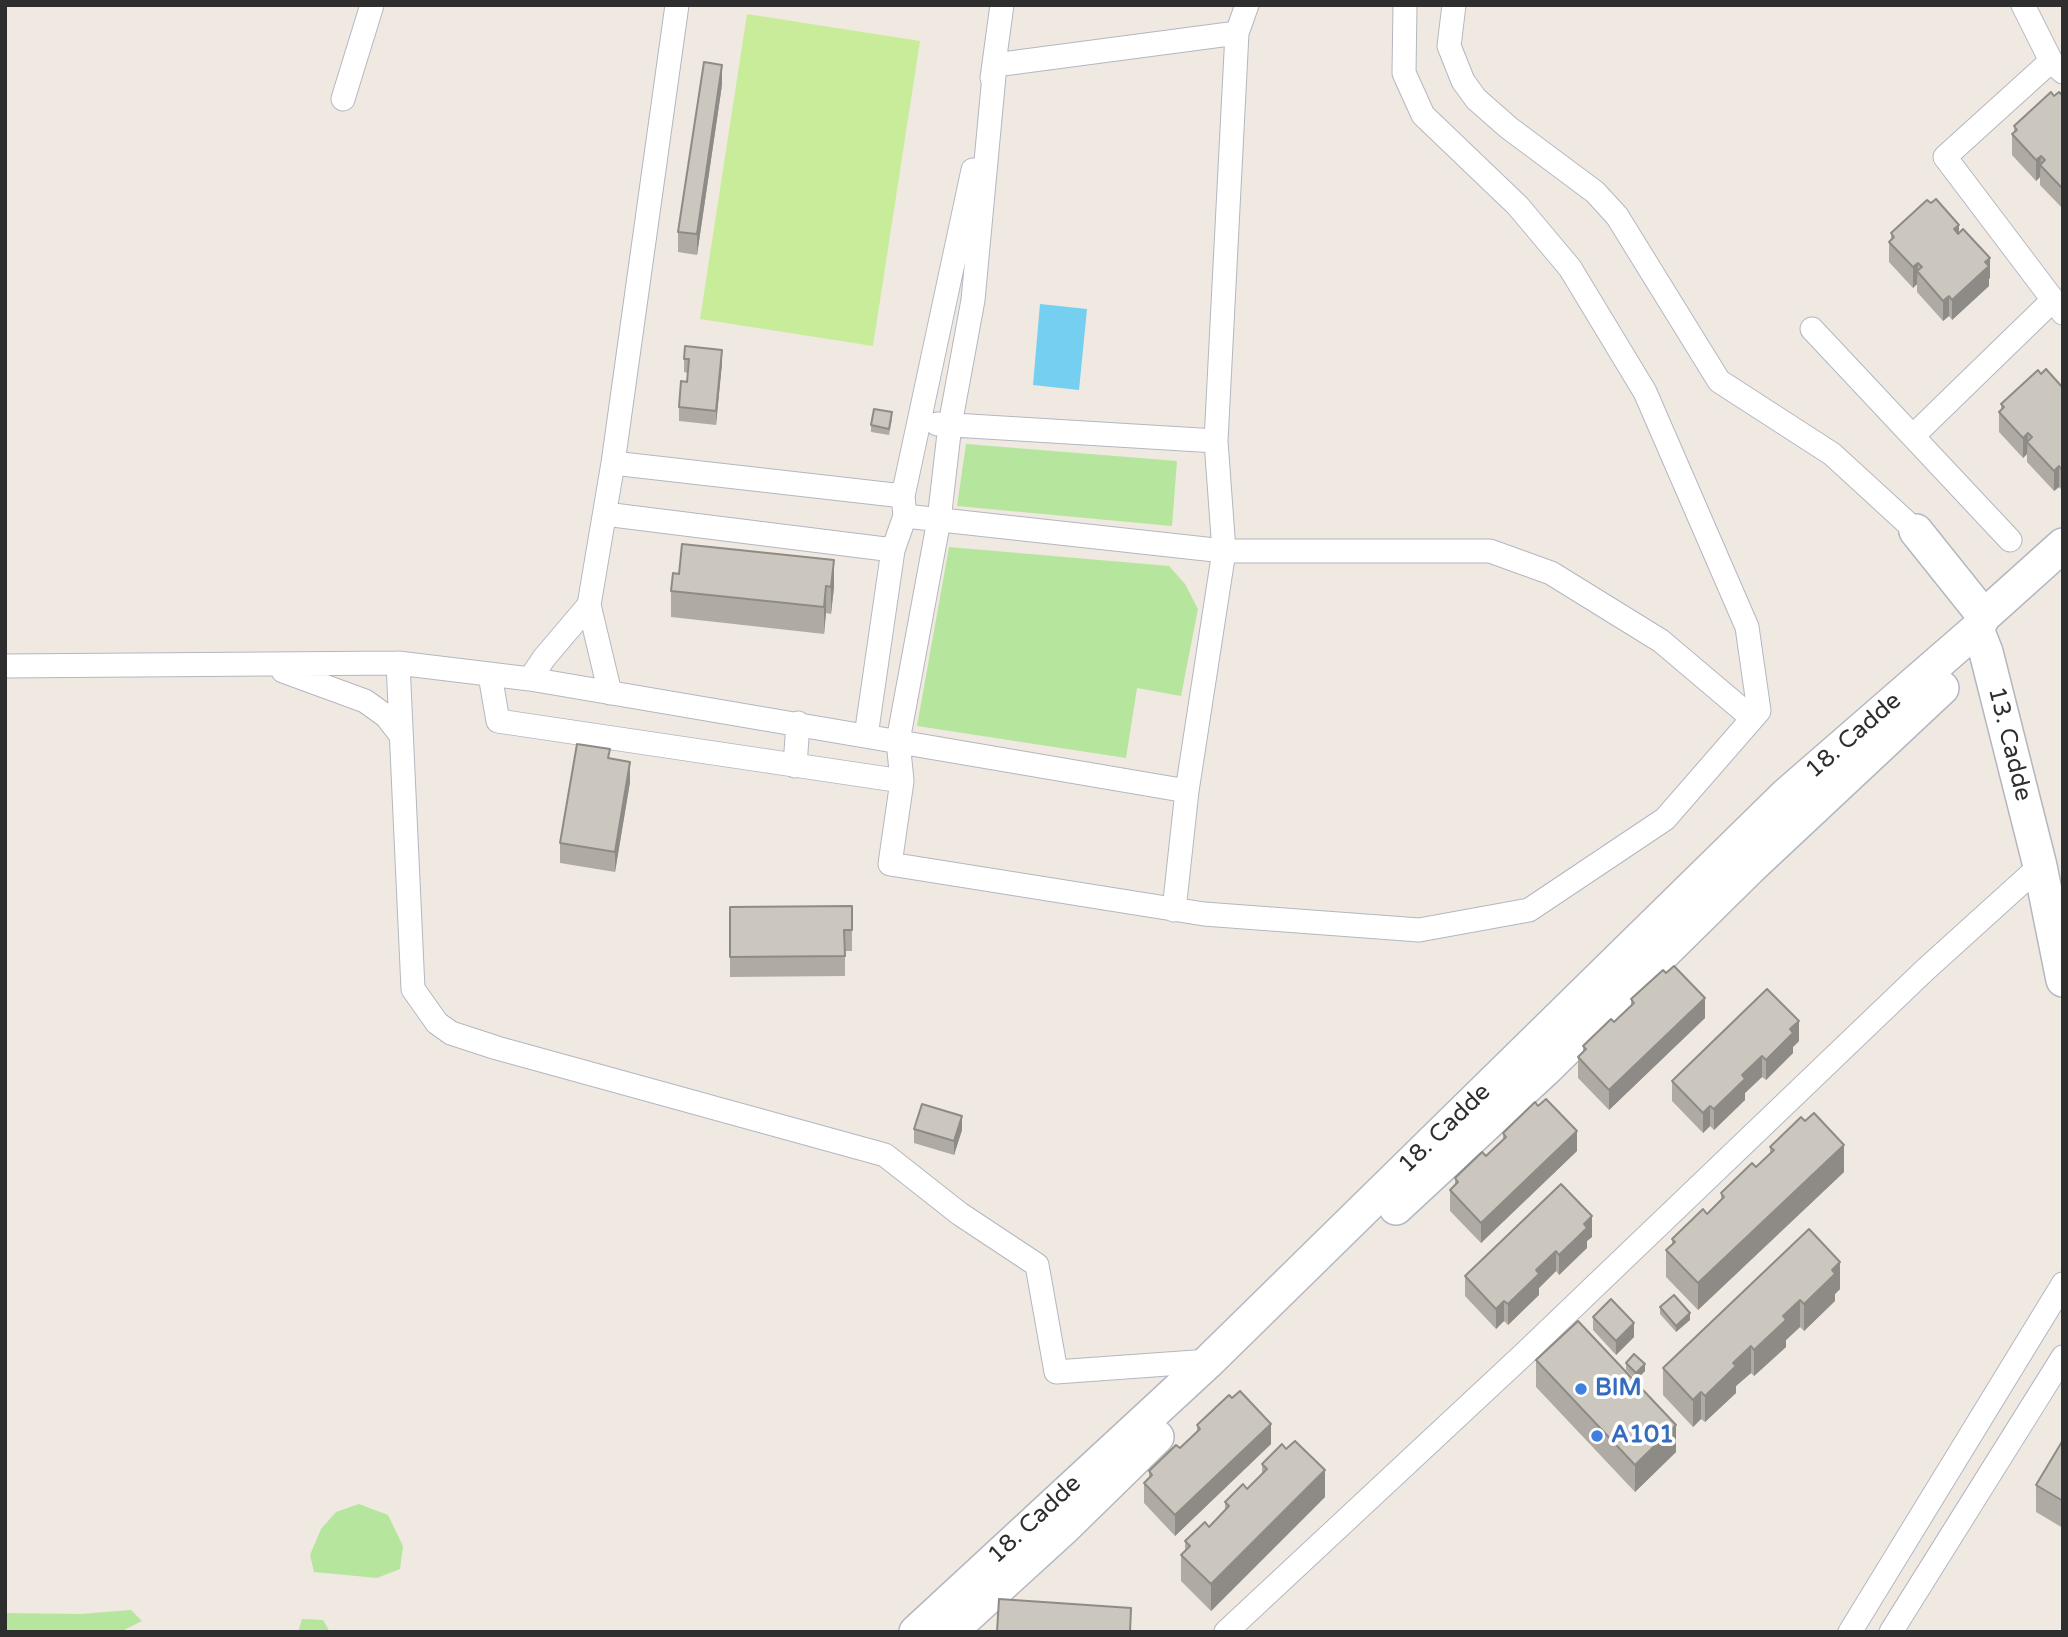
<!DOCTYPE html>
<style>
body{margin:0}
#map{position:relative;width:2068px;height:1637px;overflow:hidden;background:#efe9e1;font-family:"Varela Round",sans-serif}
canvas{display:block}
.frame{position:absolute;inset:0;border:7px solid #2e2e2e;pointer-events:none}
</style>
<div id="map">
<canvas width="2068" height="1637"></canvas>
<div class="frame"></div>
</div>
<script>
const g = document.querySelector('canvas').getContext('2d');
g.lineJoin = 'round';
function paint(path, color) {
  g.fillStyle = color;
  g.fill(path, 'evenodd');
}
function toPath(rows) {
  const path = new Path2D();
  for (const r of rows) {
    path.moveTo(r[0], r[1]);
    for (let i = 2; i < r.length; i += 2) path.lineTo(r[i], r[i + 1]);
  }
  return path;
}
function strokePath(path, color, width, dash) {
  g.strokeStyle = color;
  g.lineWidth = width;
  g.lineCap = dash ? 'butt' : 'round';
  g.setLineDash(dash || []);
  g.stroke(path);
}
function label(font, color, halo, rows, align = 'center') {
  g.font = font + ' "Varela Round",sans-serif';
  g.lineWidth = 7;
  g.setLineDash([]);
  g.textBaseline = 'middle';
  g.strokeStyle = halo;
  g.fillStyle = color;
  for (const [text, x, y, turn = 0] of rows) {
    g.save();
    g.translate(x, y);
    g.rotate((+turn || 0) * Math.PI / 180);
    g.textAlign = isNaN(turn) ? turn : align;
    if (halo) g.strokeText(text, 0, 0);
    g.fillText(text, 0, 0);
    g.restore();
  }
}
paint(toPath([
 [966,444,1177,461,1172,526,957,506],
 [949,547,1169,566,1185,584,1198,609,1181,696,1137,688,1126,758,917,726],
 [359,1504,388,1515,403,1546,400,1569,377,1578,314,1572,310,1555,321,1529,336,1512],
 [131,1610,142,1621,120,1632,5,1632,5,1613,81,1614],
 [302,1619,323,1620,330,1632,298,1632]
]), '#b6e59e');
paint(toPath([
 [747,14,920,41,873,346,700,319]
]), '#c9ec9a');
paint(toPath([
 [1040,304,1087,309,1079,390,1033,385]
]), '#75cff0');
const street = toPath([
 [1454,5,1449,46,1463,81,1476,99,1509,128,1595,192,1617,216,1719,381,1832,454,1916,531],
 [2023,5,2051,61,2063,72],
 [1237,33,995,65,973,300,950,425,939,520,898,741,902,781,890,864,1204,914,1419,930,1529,910,1665,819,1759,711,1747,627,1645,392,1570,268,1518,206,1423,115,1404,73,1405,5],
 [2051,61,1945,157,2063,313],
 [992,78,1002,5],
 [343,99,372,5],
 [1812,329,2010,540],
 [937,424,1216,441],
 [1913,436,2053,300],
 [613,463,903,496],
 [605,514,893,550],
 [905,516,1224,551,1490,551,1551,573,1661,641,1752,718],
 [589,605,610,693],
 [398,663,413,989,437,1023,451,1033,497,1048,885,1155,960,1214,1037,1265,1056,1372,1209,1361],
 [5,666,398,663,530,679,544,658,589,605,613,463,677,5],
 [283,671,365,701,386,716,400,734],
 [490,675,498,721,902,781],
 [530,679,1187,791],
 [866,736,893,550,905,516,903,496,973,170],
 [795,766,798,723],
 [1174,910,1187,791,1224,551,1216,441,1237,33,1247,5],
 [1226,1632,1523,1355,1925,970,2040,866],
 [1850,1632,2063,1284],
 [1891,1632,2063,1357]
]);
const secondary = toPath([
 [1916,531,1984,616,1977,629,1986,652,2040,866,2063,980],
 [1984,616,2063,545],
 [1396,1208,1547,1068,1752,866,1942,688],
 [916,1632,1209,1361,1786,795,1977,629],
 [950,1632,1065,1527,1157,1437]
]);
strokePath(street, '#b4b7c1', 25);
strokePath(secondary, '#b4b7c1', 36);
strokePath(street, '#fff', 23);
strokePath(secondary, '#fff', 33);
paint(toPath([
 [722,85,697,255,678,252,678,232],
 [2054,96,2063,96,2063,209,2040,185,2040,177,2036,181,2012,155,2012,134,2014,133,2014,126],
 [1959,232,1990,278,1989,279,1989,286,1952,320,1949,316,1943,321,1917,292,1917,284,1913,288,1889,262,1889,242,1891,240,1891,233],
 [684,359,722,363,716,425,679,421,679,407,687,382,688,373,684,372],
 [2041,374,2063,388,2062,490,2059,487,2054,491,2027,462,2027,454,2023,458,1999,432,1999,412,2001,410,2001,404],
 [892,419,889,435,871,432,871,425],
 [834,587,831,614,826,613,824,634,671,617,671,591],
 [610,758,630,782,615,872,560,863,560,843],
 [852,906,852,951,845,951,845,976,730,977,730,907],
 [1631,999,1705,1018,1609,1110,1578,1078,1578,1057,1583,1052,1583,1046,1614,1022,1631,1006],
 [1799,1041,1793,1047,1793,1053,1766,1080,1762,1077,1745,1093,1745,1100,1714,1130,1710,1126,1703,1133,1672,1101,1672,1081],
 [914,1129,962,1130,954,1155,914,1143],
 [1503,1133,1577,1151,1481,1243,1450,1211,1450,1190,1455,1185,1455,1178,1486,1156,1503,1140],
 [1770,1147,1844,1172,1698,1310,1666,1277,1666,1250,1672,1245,1672,1239,1707,1214,1721,1201,1721,1193,1756,1167,1770,1153],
 [1809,1229,1840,1289,1835,1294,1835,1301,1804,1331,1800,1327,1786,1340,1786,1347,1754,1376,1751,1373,1736,1386,1736,1393,1705,1422,1701,1419,1693,1427,1663,1395,1663,1368],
 [1592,1237,1587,1241,1587,1248,1559,1275,1556,1271,1539,1288,1539,1295,1508,1325,1504,1321,1496,1329,1465,1296,1465,1276],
 [1660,1307,1690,1320,1676,1332,1660,1314],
 [1593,1317,1634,1337,1616,1355,1593,1330],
 [1536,1360,1676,1452,1635,1492,1536,1387],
 [1626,1363,1645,1371,1636,1380,1626,1370],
 [1197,1425,1271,1444,1175,1536,1144,1503,1144,1483,1149,1478,1149,1471,1180,1448,1197,1432],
 [2063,1440,2063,1528,2036,1512,2036,1485],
 [1262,1464,1325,1497,1211,1611,1181,1581,1181,1555,1185,1551,1185,1541,1209,1527,1225,1511,1225,1502,1247,1489,1262,1474]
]), '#afaba4');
paint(toPath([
 [722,65,722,85,697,255,697,234],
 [2041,156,2040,177,2036,181,2036,160],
 [1959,225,1959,245,1954,229],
 [1990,258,1990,278,1989,279,1989,286,1952,320,1952,300],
 [1918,263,1917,284,1913,288,1913,267],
 [1949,296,1949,316,1943,321,1943,301],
 [722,350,722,363,716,425,716,411],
 [2028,433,2027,454,2023,458,2023,438],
 [2059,466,2059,487,2054,491,2054,471],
 [834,560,834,587,831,614,831,587],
 [826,586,826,613,824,634,824,607],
 [630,762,630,782,615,872,615,852],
 [1705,998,1705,1018,1609,1110,1609,1090],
 [1799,1021,1799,1041,1793,1047,1793,1053,1766,1080,1766,1060,1790,1029],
 [1762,1056,1762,1077,1745,1093,1745,1100,1714,1130,1714,1109,1742,1075],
 [1710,1106,1710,1126,1703,1133,1703,1113],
 [962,1116,962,1130,954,1155,954,1141],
 [1577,1131,1577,1151,1481,1243,1481,1223],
 [1844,1145,1844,1172,1698,1310,1698,1283],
 [1592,1216,1592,1237,1587,1241,1587,1248,1559,1275,1559,1255,1584,1224],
 [1556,1251,1556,1271,1539,1288,1539,1295,1508,1325,1508,1304,1536,1270],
 [1840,1262,1840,1289,1835,1294,1835,1301,1804,1331,1804,1304,1832,1270],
 [1800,1300,1800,1327,1786,1340,1786,1347,1754,1376,1754,1350,1783,1316],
 [1504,1301,1504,1321,1496,1329,1496,1309],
 [1690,1313,1690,1320,1676,1332,1676,1326],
 [1634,1323,1634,1337,1616,1355,1616,1341],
 [1751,1346,1751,1373,1736,1386,1736,1393,1705,1422,1705,1396,1733,1363],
 [1645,1364,1645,1371,1636,1380,1636,1373],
 [1701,1392,1701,1419,1693,1427,1693,1400],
 [1271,1424,1271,1444,1175,1536,1175,1515],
 [1676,1425,1676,1452,1635,1492,1635,1465],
 [1325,1470,1325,1497,1211,1611,1211,1584]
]), '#8e8b86');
const building = toPath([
 [704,62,722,65,697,234,678,232,704,62],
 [2051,92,2054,96,2059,92,2063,96,2063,189,2040,165,2045,160,2041,156,2036,160,2012,134,2017,130,2014,126,2051,92],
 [1936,199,1959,225,1954,229,1958,234,1963,229,1990,258,1985,262,1989,266,1952,300,1949,296,1943,301,1917,271,1922,267,1918,263,1913,267,1889,242,1894,237,1891,233,1927,200,1931,203,1936,199],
 [685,346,722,350,716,411,679,407,681,381,687,382,689,359,684,359,685,346],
 [2046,369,2063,388,2062,470,2059,466,2054,471,2027,442,2032,437,2028,433,2023,438,1999,412,2004,407,2001,404,2038,370,2041,374,2046,369],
 [874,409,892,412,889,429,871,425,874,409],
 [682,544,834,560,831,587,826,586,824,607,671,591,673,573,679,574,682,544],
 [577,744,610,749,608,758,630,762,615,852,560,843,577,744],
 [852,906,852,930,844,930,845,956,730,957,730,907,852,906],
 [1674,966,1705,998,1609,1090,1578,1057,1586,1049,1583,1046,1611,1019,1614,1022,1634,1003,1631,999,1663,970,1666,973,1674,966],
 [1767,989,1799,1021,1790,1029,1793,1033,1766,1060,1762,1056,1742,1075,1745,1079,1714,1109,1710,1106,1703,1113,1672,1081,1767,989],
 [1546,1099,1577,1131,1481,1223,1450,1190,1458,1182,1455,1178,1482,1152,1486,1156,1506,1137,1503,1133,1535,1102,1538,1106,1546,1099],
 [922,1104,962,1116,954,1141,914,1129,922,1104],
 [1814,1113,1844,1145,1698,1283,1666,1250,1675,1242,1672,1239,1703,1209,1707,1214,1724,1197,1721,1193,1752,1163,1756,1167,1774,1150,1770,1147,1801,1117,1805,1121,1814,1113],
 [1561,1184,1592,1216,1584,1224,1587,1228,1559,1255,1556,1251,1536,1270,1539,1274,1508,1304,1504,1301,1496,1309,1465,1276,1561,1184],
 [1809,1229,1840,1262,1832,1270,1835,1274,1804,1304,1800,1300,1783,1316,1786,1320,1754,1350,1751,1346,1733,1363,1736,1366,1705,1396,1701,1392,1693,1400,1663,1368,1809,1229],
 [1674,1295,1690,1313,1676,1326,1660,1307,1674,1295],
 [1611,1299,1634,1323,1616,1341,1593,1317,1611,1299],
 [1578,1321,1676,1425,1635,1465,1536,1360,1578,1321],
 [1634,1354,1645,1364,1636,1373,1626,1363,1634,1354],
 [1240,1391,1271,1424,1175,1515,1144,1483,1152,1475,1149,1471,1176,1445,1180,1448,1200,1429,1197,1425,1229,1395,1232,1398,1240,1391],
 [2063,1440,2063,1501,2036,1485,2063,1440],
 [1295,1441,1325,1470,1211,1584,1181,1555,1190,1546,1185,1541,1205,1522,1209,1527,1229,1506,1225,1502,1243,1484,1247,1489,1267,1469,1262,1464,1282,1444,1286,1449,1295,1441],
 [999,1599,1131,1608,1130,1632,997,1632,999,1599]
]);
paint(building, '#cbc7bf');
strokePath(building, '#8e8b86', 2);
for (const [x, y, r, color] of [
 [1581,1389,7,"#3f7fe0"],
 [1597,1436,7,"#3f7fe0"]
]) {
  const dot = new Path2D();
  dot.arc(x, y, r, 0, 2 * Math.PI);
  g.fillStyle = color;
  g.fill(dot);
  strokePath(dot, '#fff', 2.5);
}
label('24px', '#2e2e2e', '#fff', [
 ["18. Cadde",1854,736,-41],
 ["13. Cadde",2009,744,76],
 ["18. Cadde",1445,1129,-44],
 ["18. Cadde",1035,1520,-43]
]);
label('bold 24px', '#366cbe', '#fff', [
 ["BIM",1595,1389],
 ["A101",1611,1436]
], 'left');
</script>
